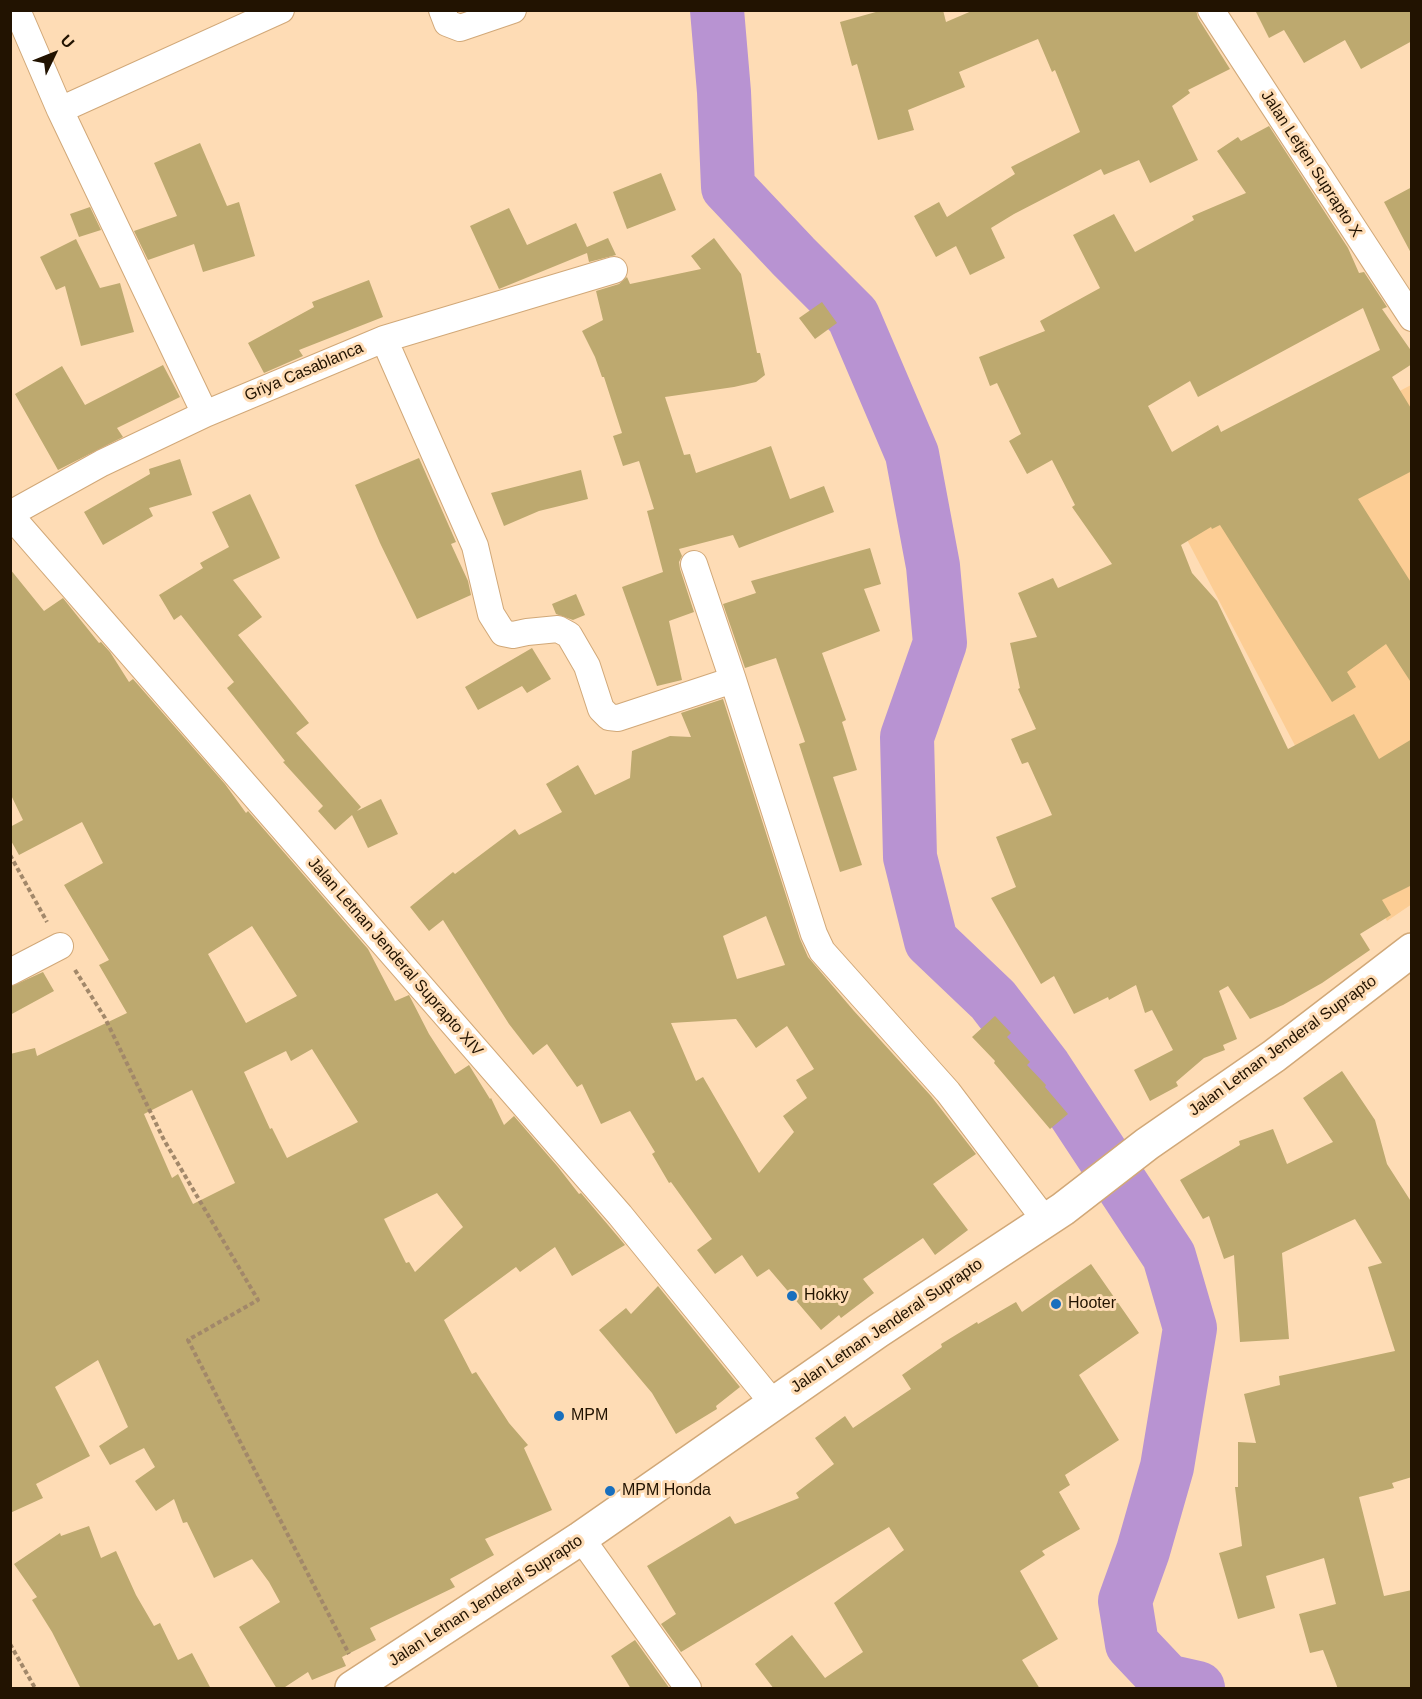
<!DOCTYPE html>
<style>
body{margin:0}
#map{position:relative;width:1422px;height:1699px;overflow:hidden;background:#fedcb5;font-family:Helvetica,sans-serif}
canvas{display:block}
.frame{position:absolute;inset:0;border:12px solid #221301;pointer-events:none}
.north{position:absolute;left:24px;top:24px;width:60px;height:60px;-webkit-text-stroke:4px #fedcb5;paint-order:stroke;rotate:47deg;font-size:16px;font-weight:700;line-height:24px;text-align:center;color:#221301}
.north::after{content:'';display:block;margin:auto;width:21px;height:27px;background:#221301;clip-path:polygon(50% 0,100% 100%,50% 72%,0 100%)}
</style>
<div id="map">
<canvas width="1422" height="1699"></canvas>
<div class="frame"></div>
<div class="north">U</div>
</div>
<script>
const g = document.querySelector('canvas').getContext('2d');
g.lineJoin = 'round';
function paint(path, color) {
  g.fillStyle = color;
  g.fill(path, 'evenodd');
}
function toPath(rows) {
  const path = new Path2D();
  for (const r of rows) {
    path.moveTo(r[0], r[1]);
    for (let i = 2; i < r.length; i += 2) path.lineTo(r[i], r[i + 1]);
  }
  return path;
}
function strokePath(path, color, width, dash) {
  g.strokeStyle = color;
  g.lineWidth = width;
  g.lineCap = dash ? 'butt' : 'round';
  g.setLineDash(dash || []);
  g.stroke(path);
}
function label(font, color, halo, rows, align = 'center') {
  g.font = font + ' Helvetica,sans-serif';
  g.lineWidth = 6;
  g.setLineDash([]);
  g.textBaseline = 'middle';
  g.strokeStyle = halo;
  g.fillStyle = color;
  for (const [text, x, y, turn = 0] of rows) {
    g.save();
    g.translate(x, y);
    g.rotate((+turn || 0) * Math.PI / 180);
    g.textAlign = isNaN(turn) ? turn : align;
    if (halo) g.strokeText(text, 0, 0);
    g.fillText(text, 0, 0);
    g.restore();
  }
}
paint(toPath([
 [1411,385,1412,904,1387,921,1172,511]
]), '#fccd94');
strokePath(toPath([
 [717,10,724,92,728,187,794,257,853,316,912,454,933,566,940,643,907,737,910,857,931,941,993,1000,1045,1068,1169,1256,1190,1328,1167,1467,1143,1551,1125,1601,1132,1644,1167,1681,1198,1688]
]), '#b893d2', 54);
paint(toPath([
 [883,10,943,10,946,22,974,10,1196,10,1198,18,1230,69,1188,90,1190,93,1172,106,1198,160,1150,183,1139,160,1104,175,1101,169,1014,214,991,228,1005,258,970,275,956,246,936,257,914,216,939,202,947,217,1015,174,1011,167,1080,132,1055,70,1052,72,1038,39,959,72,965,87,908,110,914,130,878,140,857,64,852,66,840,22],
 [1255,10,1412,10,1412,41,1361,69,1345,40,1304,63,1284,30,1269,38],
 [1269,126,1348,248,1359,273,1364,272,1387,307,1382,309,1412,352,1412,364,1392,377,1412,410,1412,471,1358,499,1412,584,1412,684,1386,644,1347,672,1356,687,1332,702,1220,525,1212,529,1211,527,1181,545,1192,573,1217,601,1288,749,1354,714,1379,759,1412,739,1412,885,1382,900,1391,915,1360,934,1370,950,1322,983,1283,1005,1250,1019,1228,986,1219,991,1237,1039,1223,1045,1225,1050,1204,1058,1176,1082,1178,1086,1150,1101,1134,1070,1173,1050,1152,1010,1145,1013,1136,985,1109,1000,1108,997,1074,1014,1054,976,1041,984,991,898,1016,887,996,837,1052,815,1028,762,1022,764,1011,739,1036,729,1018,689,1020,688,1010,643,1037,637,1018,593,1053,578,1058,588,1112,564,1072,507,1075,505,1052,460,1027,474,1009,441,1021,434,997,383,990,386,979,357,1045,331,1040,321,1100,288,1073,235,1114,214,1135,252,1194,220,1192,216,1246,193,1217,151,1238,137,1241,141],
 [1363,308,1380,350,1221,432,1218,425,1172,452,1148,406,1190,381,1198,397],
 [200,143,227,206,239,202,255,256,203,272,194,244,148,260,134,231,177,216,154,163],
 [661,173,676,210,627,229,613,192],
 [1412,187,1412,255,1384,202],
 [90,207,101,230,79,237,70,214],
 [509,208,527,245,576,223,587,247,608,238,616,255,589,262,587,253,499,289,470,226],
 [714,238,741,274,757,353,760,353,765,375,756,382,734,387,665,397,684,455,690,454,696,473,771,446,790,499,824,486,834,512,739,548,733,535,679,549,682,556,679,562,680,569,694,612,669,621,682,680,657,686,622,587,663,572,647,511,654,509,639,461,623,466,613,436,622,433,604,377,602,377,595,357,582,331,603,320,596,291,619,284,627,277,630,284,701,269,691,256],
 [76,239,100,288,120,283,134,332,81,346,65,286,56,290,40,257],
 [369,280,383,317,299,350,303,356,264,373,248,343,314,307,312,302],
 [822,302,837,323,815,339,799,318],
 [163,365,180,397,117,428,123,437,58,470,15,394,62,366,85,405],
 [419,458,456,542,451,544,468,581,471,595,417,619,380,543,355,485],
 [180,459,192,495,149,508,153,516,103,545,84,512,150,474,149,469],
 [581,470,588,499,539,511,504,526,491,493],
 [250,494,280,558,233,580,262,617,238,635,309,723,296,733,361,807,357,811,381,799,398,834,368,848,352,815,335,830,318,811,323,806,283,762,285,761,227,688,234,682,181,615,174,620,159,595,203,568,200,563,229,547,212,512],
 [870,548,881,584,864,589,880,631,822,653,846,720,842,722,857,770,833,777,862,865,840,872,799,744,805,742,776,658,745,668,723,604,756,593,751,581],
 [10,569,44,611,63,598,99,643,101,642,110,652,129,682,133,679,225,784,246,813,248,811,368,949,395,1001,409,995,429,1034,455,1074,469,1065,490,1099,491,1098,504,1125,514,1116,558,1167,579,1194,581,1193,625,1245,572,1276,555,1247,520,1272,516,1267,444,1320,472,1374,476,1372,509,1423,528,1445,524,1448,552,1510,485,1539,494,1555,450,1579,455,1587,370,1628,376,1640,342,1657,346,1666,312,1680,308,1672,282,1689,277,1689,239,1627,280,1602,269,1582,252,1559,214,1578,187,1522,183,1523,174,1499,156,1511,135,1481,155,1467,144,1448,110,1465,99,1446,128,1427,98,1360,55,1387,90,1456,36,1484,43,1498,10,1513,10,1054,35,1048,37,1056,127,1013,99,965,109,960,64,885,103,863,82,822,19,855,10,839,10,827,23,820,10,793],
 [252,926,297,996,246,1023,208,954],
 [312,1049,358,1122,287,1158,272,1128,270,1129,244,1072,286,1051,291,1061],
 [192,1090,235,1183,193,1204,178,1174,172,1178,144,1114],
 [437,1193,463,1227,415,1272,409,1262,406,1263,384,1219],
 [576,594,585,615,573,620,556,614,552,604],
 [532,648,551,679,527,693,522,686,478,710,465,687],
 [723,699,800,939,808,957,854,1011,931,1096,976,1154,933,1184,968,1230,935,1255,923,1238,863,1279,874,1293,841,1318,839,1315,821,1330,769,1269,757,1277,742,1255,715,1274,697,1250,712,1239,671,1182,669,1183,652,1154,655,1152,630,1111,601,1124,582,1084,577,1087,547,1044,533,1055,509,1024,443,920,429,931,410,907,453,872,455,874,515,829,519,835,562,812,546,784,578,765,595,795,630,778,632,751,670,736,691,737,681,713],
 [766,916,785,965,737,979,723,936],
 [736,1019,756,1048,787,1026,814,1069,796,1080,807,1098,783,1116,794,1132,759,1173,703,1077,696,1081,671,1023],
 [43,972,54,991,10,1015,10,987],
 [995,1016,1011,1033,1007,1037,1030,1062,1027,1065,1046,1085,1045,1087,1068,1114,1050,1129,994,1063,995,1061,972,1037],
 [1342,1071,1375,1120,1387,1164,1412,1203,1412,1477,1392,1483,1394,1488,1359,1497,1384,1596,1412,1590,1412,1689,1338,1689,1323,1650,1310,1653,1299,1614,1336,1604,1324,1558,1266,1576,1275,1608,1238,1619,1219,1553,1242,1546,1235,1487,1238,1487,1238,1442,1256,1443,1244,1394,1280,1385,1279,1376,1395,1351,1368,1267,1382,1263,1355,1219,1282,1253,1289,1339,1240,1342,1234,1255,1224,1259,1209,1216,1203,1219,1180,1180,1240,1145,1239,1141,1273,1129,1287,1164,1333,1142,1303,1098],
 [1091,1264,1139,1333,1079,1375,1119,1440,1065,1475,1070,1485,1059,1492,1080,1529,1042,1551,1045,1555,1020,1571,1058,1639,1022,1660,1040,1689,774,1689,755,1664,792,1635,825,1678,863,1652,834,1603,904,1550,889,1527,681,1652,661,1624,676,1614,647,1566,730,1516,735,1524,799,1498,796,1493,834,1464,815,1438,845,1416,853,1428,911,1389,902,1375,942,1347,941,1344,977,1322,978,1324,1016,1302,1022,1312],
 [658,1286,740,1387,716,1406,717,1409,676,1434,652,1393,599,1330,626,1308,631,1314],
 [89,1526,101,1558,116,1551,136,1595,154,1626,160,1623,178,1660,192,1653,211,1689,81,1689,52,1632,32,1600,37,1597,14,1564,60,1533,61,1536],
 [635,1640,670,1689,631,1689,611,1656]
]), '#bda96f');
const minor = toPath([
 [17,10,60,110,205,414],
 [442,10,447,23,460,28,513,10],
 [1211,10,1412,318],
 [60,110,281,10],
 [384,339,475,546,491,614,503,633,513,635,527,632,558,629,569,635,587,666,601,709,609,717,618,718,733,680,814,934,822,951,948,1092,1045,1220],
 [10,514,102,463,205,414,384,339,614,270],
 [10,515,620,1215,773,1403],
 [694,564,733,680],
 [10,972,60,946],
 [581,1538,688,1688]
]);
const secondary = toPath([
 [352,1688,581,1538,878,1331,1063,1209,1147,1144,1274,1056,1412,950]
]);
strokePath(minor, '#d1a878', 28);
strokePath(secondary, '#d1a878', 36);
strokePath(toPath([
 [10,855,47,922],
 [75,970,105,1018,164,1140,258,1300,188,1340,349,1654],
 [10,1644,35,1688]
]), '#a2886a', 4, [4.5, 3]);
strokePath(minor, '#fff', 26);
strokePath(secondary, '#fff', 33);
for (const [x, y, r, color] of [
 [792,1296,6,"#196fbd"],
 [1056,1304,6,"#196fbd"],
 [559,1416,6,"#196fbd"],
 [610,1491,6,"#196fbd"]
]) {
  const dot = new Path2D();
  dot.arc(x, y, r, 0, 2 * Math.PI);
  g.fillStyle = color;
  g.fill(dot);
  strokePath(dot, '#fedcb5', 2);
}
label('16px', '#221301', '#fedcb5', [
 ["Jalan Letjen Suprapto X",1311,164,57],
 ["Griya Casablanca",304,372,-23],
 ["Jalan Letnan Jenderal Suprapto XIV",395,957,49],
 ["Jalan Letnan Jenderal Suprapto",1283,1046,-36],
 ["Jalan Letnan Jenderal Suprapto",887,1326,-34],
 ["Jalan Letnan Jenderal Suprapto",486,1601,-33]
]);
label('16px', '#221301', '#fedcb5', [
 ["Hokky",804,1296],
 ["Hooter",1068,1304],
 ["MPM",571,1416],
 ["MPM Honda",622,1491]
], 'left');
</script>
